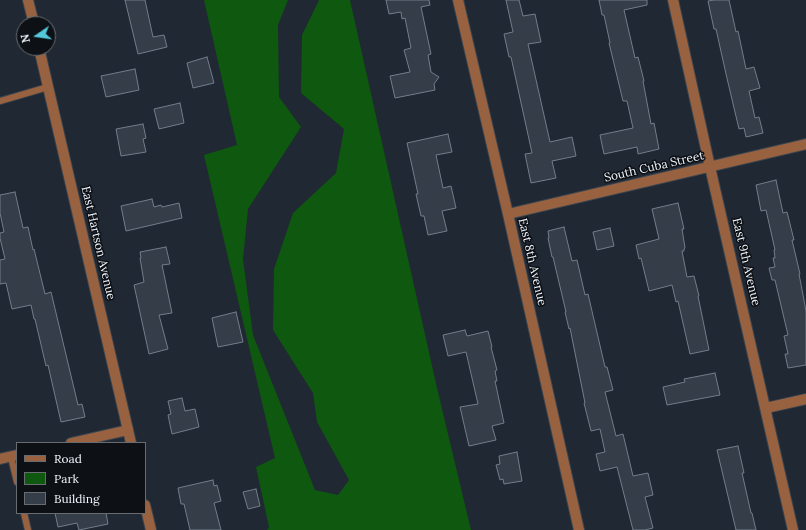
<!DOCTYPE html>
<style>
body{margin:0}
#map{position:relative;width:806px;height:530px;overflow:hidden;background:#1f2833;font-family:Lora,serif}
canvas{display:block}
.legend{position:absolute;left:16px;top:442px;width:130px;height:72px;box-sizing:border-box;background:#0d1015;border:1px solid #676c71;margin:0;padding:5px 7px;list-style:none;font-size:12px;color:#eff5fc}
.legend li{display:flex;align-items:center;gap:8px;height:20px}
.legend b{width:20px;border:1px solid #676c71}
.north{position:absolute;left:16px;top:16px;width:40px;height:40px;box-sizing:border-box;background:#0d1015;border:1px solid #676c71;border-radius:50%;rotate:257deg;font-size:11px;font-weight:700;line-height:16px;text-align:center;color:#eff5fc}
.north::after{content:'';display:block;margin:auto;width:14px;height:18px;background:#53cadc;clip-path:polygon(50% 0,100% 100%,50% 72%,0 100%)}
</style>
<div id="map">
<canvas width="806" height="530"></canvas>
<ul class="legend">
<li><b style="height:5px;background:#986240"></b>Road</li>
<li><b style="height:11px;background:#0f580f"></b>Park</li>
<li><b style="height:11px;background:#353d49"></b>Building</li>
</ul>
<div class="north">N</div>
</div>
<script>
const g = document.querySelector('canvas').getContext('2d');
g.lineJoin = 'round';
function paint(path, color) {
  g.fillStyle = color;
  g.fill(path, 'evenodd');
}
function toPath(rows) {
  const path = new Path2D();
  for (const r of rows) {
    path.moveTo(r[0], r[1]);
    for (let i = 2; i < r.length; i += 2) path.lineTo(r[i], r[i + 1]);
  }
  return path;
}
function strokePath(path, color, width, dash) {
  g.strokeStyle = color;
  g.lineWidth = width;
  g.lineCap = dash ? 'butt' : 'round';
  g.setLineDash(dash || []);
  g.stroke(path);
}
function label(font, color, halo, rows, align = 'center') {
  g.font = font + ' Lora,serif';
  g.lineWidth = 3;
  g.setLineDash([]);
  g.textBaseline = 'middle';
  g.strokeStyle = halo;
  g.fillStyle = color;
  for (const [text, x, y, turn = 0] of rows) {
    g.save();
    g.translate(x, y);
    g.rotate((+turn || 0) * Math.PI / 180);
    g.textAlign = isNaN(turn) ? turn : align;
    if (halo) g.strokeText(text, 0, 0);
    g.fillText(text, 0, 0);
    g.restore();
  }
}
paint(toPath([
 [204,0,288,0,278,25,279,97,301,127,248,209,243,259,253,335,315,490,338,495,349,480,317,422,313,393,273,330,274,269,293,213,336,173,344,129,301,93,302,35,319,0,350,0,437,388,471,530,267,530,269,527,256,467,275,458,204,155,237,145]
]), '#0f580f');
const building = toPath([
 [125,0,145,0,153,37,164,35,167,47,138,54,125,0],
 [386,0,429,0,430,5,421,7,431,54,428,55,431,72,439,77,434,84,435,90,395,98,390,76,410,72,404,50,411,48,405,18,402,19,401,12,389,14,386,0],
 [506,0,519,0,523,16,535,14,541,42,528,44,550,142,572,137,576,156,552,161,556,178,531,183,525,154,532,153,511,57,509,57,504,34,513,32,506,0],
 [599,0,647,0,647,5,624,10,635,58,638,57,644,81,643,81,651,124,654,123,659,149,638,154,637,147,604,154,600,135,633,128,627,101,623,101,609,43,610,43,604,15,602,15,599,0],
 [714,0,729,0,736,32,738,31,746,69,754,67,760,88,749,91,755,118,759,117,763,133,746,137,744,128,739,129,726,74,716,29,714,29,708,1,714,0],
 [207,57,214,83,193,88,187,63,207,57],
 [135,69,139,90,106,97,101,76,135,69],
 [180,103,184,123,159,129,154,109,180,103],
 [143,124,146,138,143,139,146,152,121,156,116,129,143,124],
 [448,134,452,152,436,155,443,188,451,186,456,208,442,211,447,231,428,235,424,216,421,216,416,194,418,194,407,143,448,134],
 [776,180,783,213,787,212,794,240,792,240,800,274,799,274,806,311,806,365,788,368,785,354,788,354,784,336,788,335,775,280,772,280,769,268,775,267,773,258,775,258,774,250,775,250,766,210,761,211,756,185,776,180],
 [15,192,23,228,28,227,33,250,34,249,45,294,51,292,78,405,82,404,85,417,61,422,48,365,46,366,35,319,34,319,31,305,12,309,6,283,0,284,0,260,5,259,0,238,0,233,4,232,0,213,0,195,15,192],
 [152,199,154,207,161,205,162,207,179,203,182,218,126,231,121,206,152,199],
 [678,203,684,229,682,229,685,248,684,249,684,251,682,251,687,277,694,276,699,296,698,296,709,350,690,354,678,301,676,302,672,285,649,291,641,258,639,259,636,245,659,239,652,209,678,203],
 [564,227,572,261,577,260,585,295,588,294,605,367,607,367,613,390,605,392,616,436,623,434,633,476,648,473,653,495,645,497,653,528,645,530,633,530,617,467,600,471,596,454,605,452,600,429,591,431,584,403,585,403,570,328,569,329,565,312,566,312,553,257,552,257,548,238,549,238,548,231,564,227],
 [610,228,614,246,597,250,593,232,610,228],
 [166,247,170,264,162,265,172,313,159,315,168,349,149,354,134,285,144,282,140,258,141,258,140,252,166,247],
 [236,312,243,342,218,347,212,318,236,312],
 [465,330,467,336,488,331,492,347,491,347,497,370,495,371,497,381,495,381,504,423,492,426,496,440,469,446,460,407,478,404,466,352,448,356,443,335,465,330],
 [715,373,720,395,667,405,663,387,685,382,684,379,715,373],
 [182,398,185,411,195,409,199,427,172,434,168,415,171,414,168,401,182,398],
 [738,446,744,473,742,473,751,513,752,513,756,530,736,530,717,450,738,446],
 [517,452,522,481,504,484,503,479,500,480,496,465,500,464,499,456,517,452],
 [213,480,214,486,217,485,221,501,214,503,221,530,190,530,184,504,181,504,178,488,213,480],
 [256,489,260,506,248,509,243,492,256,489],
 [55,513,106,513,108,524,79,530,77,523,58,527,55,513]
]);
paint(building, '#353d49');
strokePath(building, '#737d8b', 1);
const service = toPath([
 [0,101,48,87],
 [11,457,17,482],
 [24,513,28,530]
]);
const minor = toPath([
 [458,0,508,214,579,530],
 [673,0,710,167,793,530],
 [508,214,806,144],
 [766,408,806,399],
 [71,443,128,430],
 [0,459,17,455]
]);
const tertiary = toPath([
 [28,0,34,24],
 [39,48,131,443],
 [145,505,151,530]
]);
strokePath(service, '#3c454f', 8);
strokePath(minor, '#3c454f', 12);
strokePath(tertiary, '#3c454f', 12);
strokePath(service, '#986240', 6);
strokePath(minor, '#986240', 10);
strokePath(tertiary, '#986240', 10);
label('12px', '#eff5fc', '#0d1015', [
 ["South Cuba Street",654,167,-13],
 ["East Hartson Avenue",98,243,77],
 ["East 8th Avenue",532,262,77],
 ["East 9th Avenue",746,262,77]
]);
</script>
